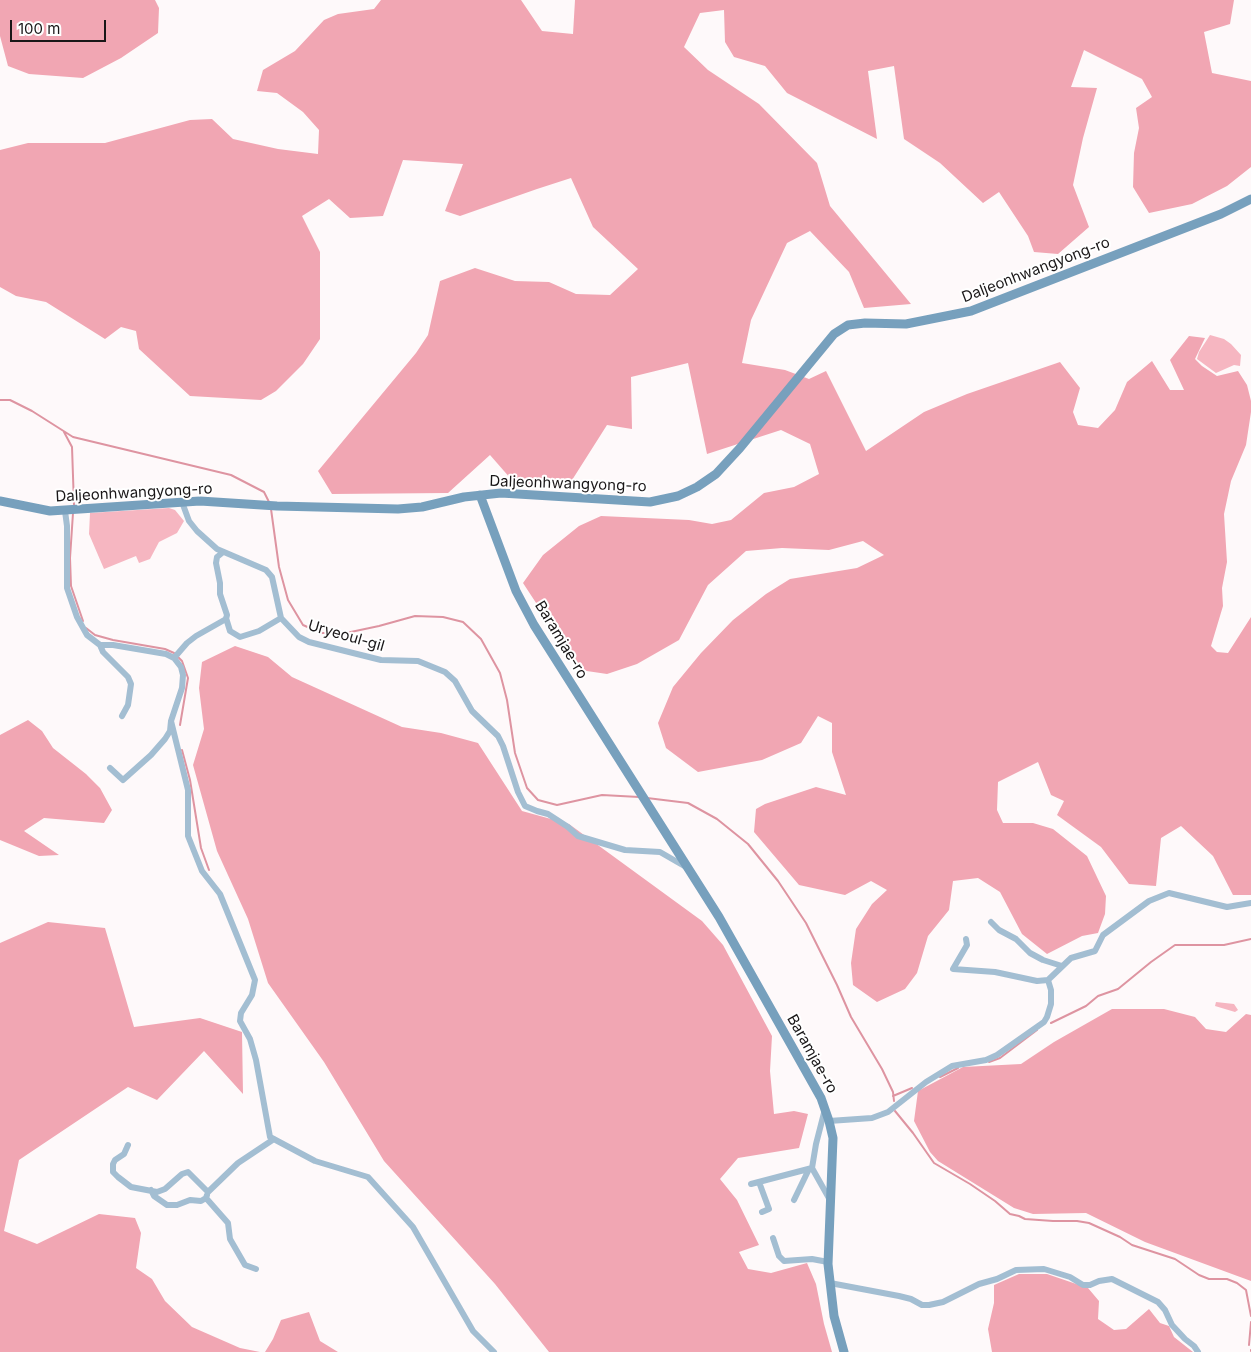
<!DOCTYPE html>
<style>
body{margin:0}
#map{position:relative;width:1251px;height:1352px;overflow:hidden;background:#fef9fa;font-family:Inter,sans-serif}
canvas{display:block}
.scale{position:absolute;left:10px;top:20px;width:96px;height:22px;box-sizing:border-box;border:2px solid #1a1718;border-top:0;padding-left:6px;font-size:15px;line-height:18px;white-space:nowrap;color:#1a1718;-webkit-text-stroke:4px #fff;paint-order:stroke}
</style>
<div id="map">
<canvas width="1251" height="1352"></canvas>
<div class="scale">100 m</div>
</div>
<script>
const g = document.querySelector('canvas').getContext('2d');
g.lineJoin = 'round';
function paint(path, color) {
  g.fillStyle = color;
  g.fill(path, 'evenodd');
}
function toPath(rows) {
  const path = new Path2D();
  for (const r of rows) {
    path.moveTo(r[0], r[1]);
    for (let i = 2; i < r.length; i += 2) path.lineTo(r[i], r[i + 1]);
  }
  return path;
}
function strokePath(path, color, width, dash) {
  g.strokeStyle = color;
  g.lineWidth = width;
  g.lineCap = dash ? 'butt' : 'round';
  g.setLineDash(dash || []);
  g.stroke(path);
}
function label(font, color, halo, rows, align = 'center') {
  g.font = font + ' Inter,sans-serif';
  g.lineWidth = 4;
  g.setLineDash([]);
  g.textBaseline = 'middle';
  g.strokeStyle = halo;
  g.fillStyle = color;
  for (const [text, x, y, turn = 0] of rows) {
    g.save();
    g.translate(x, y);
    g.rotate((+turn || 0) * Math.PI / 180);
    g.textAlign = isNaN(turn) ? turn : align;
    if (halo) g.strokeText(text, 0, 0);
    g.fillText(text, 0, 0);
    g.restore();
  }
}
paint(toPath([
 [1210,335,1224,339,1231,344,1241,355,1240,366,1234,365,1216,373,1197,359,1199,352],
 [169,508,175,510,184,521,177,533,159,542,150,559,139,563,136,556,104,569,89,534,90,513],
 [1216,1002,1234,1004,1238,1010,1235,1012,1215,1006]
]), '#f6b6c1');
paint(toPath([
 [0,0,155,0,159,8,158,33,121,58,83,78,29,74,8,66,0,36],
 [381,0,521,0,542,31,573,34,575,0,1234,0,1230,24,1204,32,1212,73,1251,81,1251,167,1227,186,1192,204,1149,213,1133,187,1134,153,1139,128,1136,108,1152,97,1142,79,1084,50,1071,87,1097,88,1083,138,1073,185,1089,227,1058,254,1034,252,1028,236,999,192,983,203,940,163,904,139,894,66,868,71,877,139,787,93,765,66,734,57,725,42,724,10,700,13,684,47,708,70,759,104,817,163,830,206,911,304,864,308,849,272,810,231,787,243,751,320,742,363,785,370,809,379,826,371,866,451,924,412,967,394,1060,362,1080,388,1073,412,1078,425,1098,428,1115,410,1127,382,1152,361,1170,390,1184,390,1170,360,1189,336,1205,338,1195,359,1202,366,1217,376,1238,371,1247,385,1251,401,1251,412,1246,445,1231,481,1224,514,1227,562,1222,588,1223,606,1211,646,1217,652,1228,653,1251,617,1251,895,1233,895,1213,856,1181,826,1161,838,1156,886,1129,884,1101,847,1057,815,1064,801,1051,795,1038,762,998,782,997,810,1003,823,1033,823,1053,829,1087,856,1106,896,1105,914,1098,933,1082,936,1047,954,1022,934,1000,892,978,878,953,881,949,910,928,936,917,973,905,989,877,1002,853,985,851,963,856,929,872,904,887,890,871,881,845,895,799,885,754,832,756,809,765,804,816,787,846,795,832,752,832,723,818,716,801,743,762,760,698,772,666,748,658,723,673,687,701,653,733,620,766,594,790,579,857,568,884,555,863,541,829,550,782,548,746,551,708,585,679,640,637,664,607,674,580,670,523,583,543,555,579,526,601,516,689,520,712,524,731,520,764,493,794,487,819,474,810,444,781,430,707,454,688,363,631,377,632,429,607,425,567,488,518,487,490,455,448,493,332,494,318,471,416,353,428,335,440,281,475,268,515,281,549,282,576,294,610,295,638,269,593,227,571,178,537,189,460,216,445,211,463,164,403,160,383,216,350,218,329,199,302,216,320,252,320,339,303,364,276,391,261,400,190,396,139,349,136,331,121,327,105,339,46,302,16,296,0,287,0,150,28,143,105,143,190,120,212,119,233,139,278,149,318,154,319,130,303,112,277,93,257,91,263,70,295,51,324,20,338,14,374,9],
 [235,646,268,657,292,677,402,727,441,733,478,743,522,811,569,824,702,921,723,945,772,1036,770,1071,774,1114,794,1111,808,1114,799,1148,738,1158,720,1179,737,1200,759,1245,739,1252,748,1269,771,1273,807,1263,816,1284,824,1324,832,1352,549,1352,495,1284,384,1161,324,1062,268,983,248,919,217,851,193,765,204,729,199,688,202,662],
 [28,720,42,731,53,748,86,774,100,788,112,810,104,823,44,818,24,831,59,855,39,856,0,840,0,735],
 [48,922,105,928,134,1027,200,1018,242,1032,243,1094,204,1051,157,1100,128,1087,19,1160,4,1231,37,1244,99,1214,135,1218,141,1233,136,1268,152,1279,165,1301,192,1327,240,1348,260,1352,0,1352,0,943],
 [1112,1009,1164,1009,1195,1017,1206,1029,1226,1032,1246,1014,1251,1015,1251,1281,1145,1242,1086,1213,1033,1214,1014,1208,938,1161,930,1152,914,1121,918,1091,963,1067,1021,1064,1054,1042],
 [1019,1274,1047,1274,1088,1288,1099,1301,1098,1319,1114,1330,1126,1329,1149,1309,1160,1323,1169,1326,1174,1337,1193,1352,992,1352,988,1329,994,1303,994,1285],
 [309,1312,320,1341,338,1352,265,1352,273,1339,281,1320]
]), '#f1a6b3');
strokePath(toPath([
 [0,400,10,400,32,411,73,437,231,475,264,492,269,502],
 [64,432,72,447,74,505],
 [271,509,279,567,288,600,303,625,321,633,346,633,379,626,415,616,443,617,463,622,481,639,500,673,507,700,515,753,527,788,538,800,557,805,602,795,639,797],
 [73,513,70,558,71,586,83,621],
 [86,628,95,635,113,640,165,649,174,653,182,661,188,678,180,725],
 [182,750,190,780,201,848,209,870],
 [647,798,688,803,717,819,748,844,778,881,806,923,837,985,851,1017,882,1069,893,1092,894,1101],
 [1051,1023,1086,1006,1098,996,1118,989,1151,962,1175,945,1224,945,1251,939],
 [989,1062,1000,1058,1037,1030],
 [940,1077,958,1068],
 [893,1096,912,1088],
 [895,1111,913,1133,934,1163,970,1184,995,1201,1010,1214,1019,1216,1025,1219,1053,1221,1077,1221,1089,1223,1120,1237,1132,1245,1175,1259,1199,1275,1209,1279,1227,1279,1237,1283,1246,1290,1251,1316],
 [1249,1345,1251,1322],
 [1251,1350,1251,1351]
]), '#de94a1', 2);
strokePath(toPath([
 [182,502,189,521,197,531,217,549,266,570,272,577,281,618,299,637,309,642,381,660,418,661,445,672,455,681,472,711,498,736,503,746,518,792,525,806,537,811,548,814,568,827,578,836,625,850,660,852,686,867],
 [65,511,67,526,67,588,77,617,87,635,100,645,113,645,166,654,174,658,181,667,183,675,182,688,171,721,170,731,165,739,151,755,123,780,110,768],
 [226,618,230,631,240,637,259,631,281,618],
 [100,645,103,652,128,677,131,684,128,705,122,716],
 [174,658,187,643,196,636,226,619,227,615,220,594,220,583,216,563,217,557,222,553],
 [171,721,188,790,188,836,202,871,220,894,255,980,252,995,241,1013,240,1021,250,1039,256,1060,270,1137,315,1161,368,1177,413,1227,473,1331,494,1352],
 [991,922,999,930,1016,939,1030,953,1043,960,1062,966],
 [966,939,967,945,953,969,995,972,1037,981,1048,980],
 [825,1109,816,1144,812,1168,830,1200],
 [829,1121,872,1118,888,1112,926,1082,952,1066,986,1060,997,1055,1044,1022,1047,1017,1051,1004,1051,990,1048,980,1071,958,1095,951,1103,935,1149,901,1169,893,1227,907,1251,903],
 [128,1145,124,1154,115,1160,113,1164,113,1172,118,1177,131,1187,157,1192,165,1189,182,1174,188,1172,208,1192,238,1163,274,1139],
 [759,1182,769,1209,762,1212],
 [751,1184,812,1168],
 [151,1190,154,1196,167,1205,177,1205,190,1200,201,1201,206,1198,207,1195],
 [206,1198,228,1223,230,1239,245,1265,256,1269],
 [794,1200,809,1169],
 [773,1238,779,1256,784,1261,812,1259,828,1262],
 [830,1283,899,1296,911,1299,922,1305,929,1305,943,1302,979,1284,997,1279,1016,1270,1044,1269,1070,1277,1083,1285,1090,1285,1099,1281,1112,1279,1158,1302,1165,1310,1172,1325,1185,1339,1194,1346,1198,1352]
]), '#a3bed2', 6);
strokePath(toPath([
 [480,495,516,591,534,625,719,917,821,1098,829,1121,833,1138,828,1264,834,1316,844,1352],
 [0,501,50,511,200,501,277,506,398,509,422,507,464,497,501,493,650,502,678,496,697,487,716,474,740,448,834,334,848,325,865,323,906,324,971,311,1221,214,1251,199]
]), '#77a0bd', 9);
label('15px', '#1a1718', '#fff', [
 ["Daljeonhwangyong-ro",1036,270,-21],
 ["Daljeonhwangyong-ro",568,484,2],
 ["Daljeonhwangyong-ro",134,493,-3],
 ["Uryeoul-gil",346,636,16],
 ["Baramjae-ro",561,640,59],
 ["Baramjae-ro",812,1054,61]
]);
</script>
